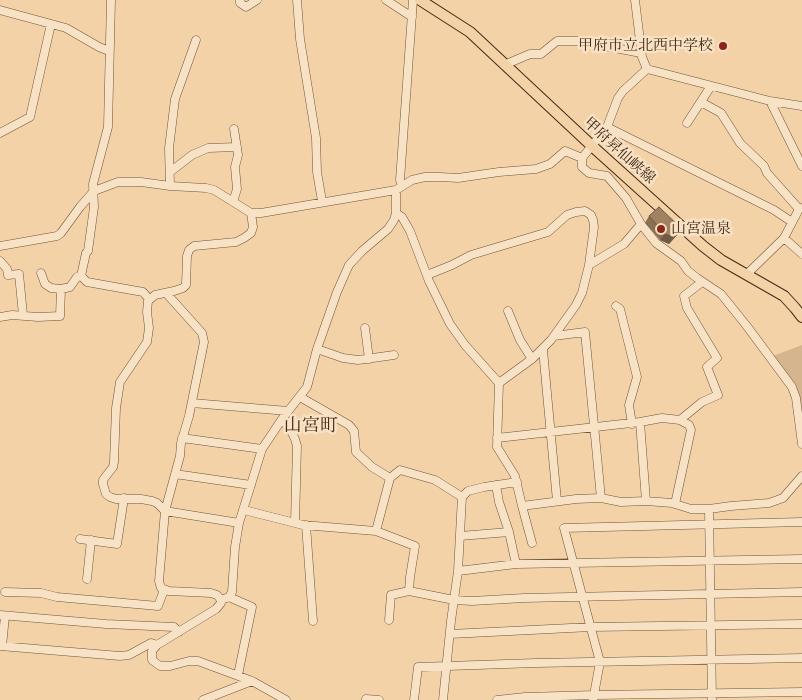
<!DOCTYPE html>
<meta charset="utf-8">
<style>
body{margin:0}
canvas{display:block;background:#f2d2a6}
</style>
<canvas width="802" height="700"></canvas>
<script>
const g = document.querySelector('canvas').getContext('2d');
g.lineJoin = 'round';
function paint(path, color) {
  g.fillStyle = color;
  g.fill(path, 'evenodd');
}
function toPath(rows) {
  const path = new Path2D();
  for (const r of rows) {
    path.moveTo(r[0], r[1]);
    for (let i = 2; i < r.length; i += 2) path.lineTo(r[i], r[i + 1]);
  }
  return path;
}
function strokePath(path, color, width, dash) {
  g.strokeStyle = color;
  g.lineWidth = width;
  g.lineCap = dash ? 'butt' : 'round';
  g.setLineDash(dash || []);
  g.stroke(path);
}
function label(font, color, halo, rows, align = 'center') {
  g.font = font + ' "Old Standard TT","Noto Serif JP",serif';
  g.lineWidth = 5;
  g.setLineDash([]);
  g.textBaseline = 'middle';
  g.strokeStyle = halo;
  g.fillStyle = color;
  for (const [text, x, y, turn = 0] of rows) {
    g.save();
    g.translate(x, y);
    g.rotate((+turn || 0) * Math.PI / 180);
    g.textAlign = isNaN(turn) ? turn : align;
    if (halo) g.strokeText(text, 0, 0);
    g.fillText(text, 0, 0);
    g.restore();
  }
}
paint(toPath([
 [802,345,802,410,796,385,773,356]
]), '#d5b58d');
const minor = toPath([
 [111,0,108,127,93,184,94,207,88,251,86,253,81,276,87,282,143,292,149,299],
 [240,0,240,3,246,7,257,0],
 [297,0,300,39,316,138,317,172,322,201],
 [386,0,412,17],
 [635,0,642,57,647,69],
 [0,10,66,28,99,47,109,51],
 [504,65,530,54,541,54,557,41,579,41,641,53],
 [770,101,802,166],
 [701,102,721,113,740,143,764,166,767,173,799,209],
 [802,106,770,101,647,69,623,91,618,98,607,127,582,158,582,167,589,173,607,176,626,198,641,224,656,243,681,261,688,271,697,278,721,294,746,325,792,387,796,398,802,444],
 [687,123,711,86],
 [607,127,774,210,792,222],
 [0,133,30,117,51,24],
 [170,172,192,155,208,148,237,147],
 [170,186,169,148,175,99,196,40],
 [402,186,400,180,413,0],
 [233,202,237,189,235,167,238,155,234,129],
 [396,213,402,217,410,231,429,281,450,324,465,345,499,383],
 [641,224,624,244,589,265,582,293,576,305,551,340,532,359,499,383,497,447,515,476,522,506,576,499,601,498,621,502,646,501,672,503,691,509,709,509,731,506,769,503,783,498,802,476],
 [784,238,802,254],
 [0,246,57,236,61,233,80,207,94,191,118,182,141,182,170,186,206,188,214,190,251,213,261,213,396,190,412,180,425,177,440,177,458,178,499,172,536,169,550,164,565,151,582,158],
 [0,261,7,269,8,275,19,274,23,315],
 [41,273,45,284,51,288,61,289,70,287,77,277,81,276],
 [427,275,452,265,471,255,548,232,567,215,576,212,585,211,591,215,593,220,594,227,589,265],
 [746,275,784,238,799,209,802,208],
 [166,293,202,333,204,342,189,416,181,443,180,456,165,511,239,523],
 [616,306,620,309,637,377,629,405,632,424],
 [508,311,520,340,532,359],
 [0,317,12,315,38,317,60,316,61,289],
 [365,328,369,359],
 [554,336,585,332,601,498],
 [317,349,343,358,358,360,394,355],
 [543,350,557,501],
 [300,397,349,425,354,431,356,452,372,467,390,478],
 [192,403,288,411],
 [282,419,291,431,295,439,297,446,295,523],
 [680,420,702,402,718,395,707,367,717,358,687,308,684,296,702,282],
 [640,422,662,418,680,420,689,425,691,430,675,504],
 [182,438,262,449],
 [497,438,640,422,646,501],
 [175,474,251,485],
 [496,485,499,502,509,532,516,564],
 [522,506,532,543],
 [709,509,712,700],
 [244,510,303,525,376,531,415,546,410,577,409,591],
 [306,525,313,621],
 [376,531,390,478,400,470,435,480,462,497],
 [460,536,509,532],
 [80,539,117,544,124,498],
 [458,571,516,564,802,559],
 [87,579,91,540],
 [5,592,41,593,57,597,158,606,164,590],
 [229,597,252,607,238,675],
 [221,600,217,595,211,593,169,591,161,588,159,581,165,511,157,503,152,501,141,499,116,499,110,497,106,494,103,484,103,480,113,467,114,462,116,408,120,382,147,342,149,328,147,312,148,301,155,295,174,291,183,288,186,285,187,256,189,250,194,246,236,242,244,238,251,233,253,227,251,213],
 [0,615,106,624,174,627,179,632],
 [389,620,391,595,409,591,454,600,472,601,524,598,802,592],
 [450,634,591,627,802,624],
 [0,646,120,656,129,655,151,643,157,645],
 [2,646,5,616],
 [366,699,379,700],
 [203,700,252,681],
 [286,700,252,681,198,661,189,661,170,666,160,666,152,660,152,651,157,645,216,609,221,603,221,600,229,597,232,592,235,547,239,523,262,449,282,419,307,387,317,349,337,292,349,265,362,251,388,229,394,220,396,213,396,190],
 [414,700,418,667,536,663,802,658],
 [443,700,451,621,458,571,462,497,468,491,484,487,517,482],
 [497,700,525,697,595,695,802,692],
 [593,700,600,662,564,528,802,522]
]);
const major = toPath([
 [420,0,470,32,592,146,703,246,721,260,784,296,795,308,802,317]
]);
strokePath(minor, '#725439', 9);
strokePath(major, '#472a15', 12);
strokePath(minor, '#f7e2c5', 8);
strokePath(major, '#f2d2a6', 10);
paint(toPath([
 [649,216,682,229,677,235,669,244,660,240,645,223]
]), '#8a6f53');
paint(toPath([
 [682,229,677,235,669,244,660,240,665,234]
]), '#705a43');
const building = toPath([
 [659,207,682,229,674,237,665,234,649,216,659,207]
]);
paint(building, '#a08160');
strokePath(building, '#705a43', 1);
for (const [x, y, r, color] of [
 [723,46,5,"#8f2418"],
 [661,229,5,"#8f2418"]
]) {
  const dot = new Path2D();
  dot.arc(x, y, r, 0, 2 * Math.PI);
  g.fillStyle = color;
  g.fill(dot);
  strokePath(dot, '#f7e2c5', 2);
}
label('15px', '#472a15', '#f7e2c5', [
 ["甲府市立北西中学校",713,46],
 ["山宮温泉",671,229,"left"]
], 'right');
label('15px', '#472a15', '#f7e2c5', [
 ["甲府昇仙峡線",619,151,42]
]);
label('18px', '#472a15', '#f7e2c5', [
 ["山宮町",311,426]
]);
</script>
